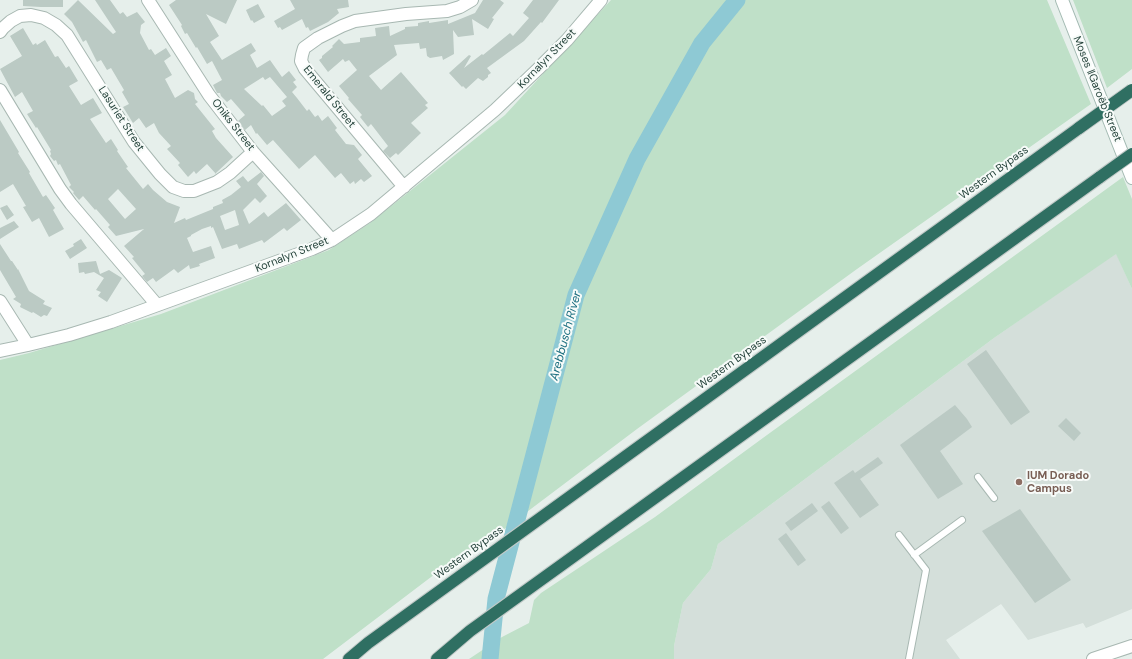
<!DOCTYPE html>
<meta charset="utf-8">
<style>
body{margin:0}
canvas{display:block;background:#e6efeb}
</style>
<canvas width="1132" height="659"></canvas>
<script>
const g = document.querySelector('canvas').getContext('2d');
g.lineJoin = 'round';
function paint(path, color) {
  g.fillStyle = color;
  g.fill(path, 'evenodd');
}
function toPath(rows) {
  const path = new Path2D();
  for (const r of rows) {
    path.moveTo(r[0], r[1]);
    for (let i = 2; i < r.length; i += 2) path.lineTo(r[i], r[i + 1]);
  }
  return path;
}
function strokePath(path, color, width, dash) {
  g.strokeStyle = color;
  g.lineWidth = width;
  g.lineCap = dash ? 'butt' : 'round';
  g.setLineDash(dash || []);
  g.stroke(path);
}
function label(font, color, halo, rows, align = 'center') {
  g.font = font + ' "DM Sans",sans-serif';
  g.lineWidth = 4;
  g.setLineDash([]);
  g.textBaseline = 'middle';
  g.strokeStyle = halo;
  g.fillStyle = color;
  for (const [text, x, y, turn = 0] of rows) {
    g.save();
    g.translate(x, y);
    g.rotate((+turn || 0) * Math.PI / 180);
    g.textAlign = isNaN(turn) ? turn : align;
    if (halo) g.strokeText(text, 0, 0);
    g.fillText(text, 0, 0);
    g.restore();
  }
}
paint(toPath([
 [1116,253,1132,289,1132,609,1086,628,1083,623,1028,640,1001,604,946,640,960,659,674,659,674,646,683,603,711,569,718,544,994,338]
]), '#d4dfda');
paint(toPath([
 [611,0,1047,0,1091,104,857,269,637,429,503,530,435,574,323,659,0,659,0,360,29,353,161,314,329,250,370,223,505,115],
 [1073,0,1132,0,1132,69,1107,88],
 [1123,177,1132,199,1132,289,1116,254,994,338,718,544,711,569,683,603,674,646,674,659,469,659,502,637,529,623,534,600,541,593,655,517,767,435]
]), '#bfe0c8');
strokePath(toPath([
 [490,659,496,599,576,295,637,159,702,43,737,0]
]), '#8ec9d4', 17);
paint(toPath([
 [23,0,63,0,63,7,41,7,23,6],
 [78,0,113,34,116,32,95,0,110,0,120,14,123,12,127,17,137,12,145,22,141,25,140,33,149,50,151,49,155,55,166,48,171,56,164,61,172,75,165,79,175,98,188,90,194,93,195,99,198,102,195,104,215,129,212,131,216,138,233,157,216,173,216,174,207,164,196,174,194,171,188,177,178,165,180,163,167,149,171,146,159,133,154,123,146,128,139,118,133,123,123,107,129,104,122,92,124,90,111,68,107,70,101,60,97,62,86,40,83,42,72,22,64,14],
 [176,0,237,0,226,24,206,14,219,36,210,42,222,60,251,43,256,51,250,55,257,68,270,60,282,77,289,71,296,80,293,82,297,87,292,92,297,98,307,111,309,109,315,117,318,115,322,121,328,116,337,128,335,130,346,144,354,145,362,155,358,159,372,176,364,182,361,179,355,184,354,181,350,184,341,173,335,178,315,155,299,169,273,140,267,145,257,133,256,134,251,125,245,130,238,121,245,115,231,99,227,102,221,96,220,93,217,93,213,85,222,80,212,61,207,64,197,47,196,48,187,33,185,34,181,26,182,25,169,5],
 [263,77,265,80,270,77,287,97,282,101,286,106,272,116,263,105,262,106,244,89],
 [290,0,348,0,349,7,337,9,339,13,328,22,310,31,308,27,306,28,302,19,282,30,280,27,278,28,274,21,295,9],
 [483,0,500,0,504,3,492,18,494,19,488,29,472,19,474,35,458,37,453,30,454,54,443,60,442,56,430,58,427,56,426,48,420,49,419,43,394,45,397,55,369,76,381,90,401,72,428,103,425,105,428,108,411,123,421,133,398,155,396,153,390,158,383,151,388,146,371,124,368,127,360,117,362,115,348,99,349,98,339,86,357,70,349,60,345,62,343,59,328,72,319,60,322,58,322,56,333,47,332,46,339,39,344,44,360,42,360,38,376,36,375,28,389,26,390,36,405,29,405,27,418,26,418,23,429,21,429,23,448,20,448,24,475,13],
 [533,0,559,0,542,23,541,22,524,41,487,68,491,73,488,75,488,77,483,81,478,78,466,89,463,86,462,87,449,73,469,55,471,56,464,68,482,54,483,55,510,33,513,36,529,18,523,13],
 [258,4,265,17,254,23,252,20,251,21,246,10],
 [23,28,33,45,36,43,37,45,45,40,55,57,58,56,66,68,69,66,78,81,69,86,81,105,93,98,102,113,90,119,106,143,111,139,118,150,117,151,128,167,126,168,143,189,148,184,153,190,167,202,180,207,174,223,185,218,186,220,213,209,213,207,223,203,222,200,231,195,241,187,236,181,243,176,248,182,261,172,264,176,257,184,267,196,260,203,255,198,243,210,249,224,264,212,268,217,286,203,301,220,287,231,284,228,264,243,262,240,239,249,237,244,222,249,213,227,211,228,211,226,202,229,191,235,191,236,187,238,193,252,211,246,215,258,199,264,200,266,190,269,189,265,178,273,174,269,156,282,153,278,147,282,142,276,145,274,132,258,134,257,124,246,144,229,116,236,108,227,110,225,96,209,95,210,83,196,79,200,73,193,74,192,69,187,71,185,60,164,58,165,56,160,54,161,50,156,51,154,50,151,51,150,37,127,36,128,27,114,33,111,22,92,15,97,0,69,22,56,10,36],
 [118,189,136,209,125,219,108,199],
 [235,210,239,225,225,230,220,216],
 [0,120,19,152,18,153,30,172,29,173,43,197,46,195,55,208,53,210,64,229,49,237,39,218,32,222,23,207,26,206,13,184,0,192],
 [7,205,14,215,7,220,0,208],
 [14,221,19,227,0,239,0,228],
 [81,239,87,248,70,259,65,251,74,246,73,244],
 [0,244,11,261,12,261,18,270,18,269,29,291,45,301,43,304,52,308,47,316,44,315,41,317,33,312,32,313,20,307,21,304,13,299,16,297,0,270],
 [96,261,100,274,109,270,122,278,107,302,98,296,101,292,96,290,104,278,94,272,85,274,84,272,79,273,78,263],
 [986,350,1030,412,1011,425,967,364],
 [955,405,967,419,972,427,940,451,963,484,938,499,900,445],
 [1066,418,1081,433,1074,441,1058,426],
 [878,457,883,463,860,479,879,505,860,518,834,483,853,470,855,473],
 [829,501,849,528,841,534,821,507],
 [812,503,818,511,791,531,785,523],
 [1020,509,1071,580,1035,603,982,531],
 [786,533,806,560,798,566,778,539]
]), '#bbcac4');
const lane = toPath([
 [978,477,994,498],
 [899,535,926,570,909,659],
 [914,555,962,520]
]);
const street = toPath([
 [148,0,209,95,253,152,332,240],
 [0,32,3,28,11,21,20,16,31,15,44,18,56,25,67,35,134,142,160,174,173,187,184,191,194,191,217,182,230,173,253,152],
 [0,90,60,189,71,204,157,305],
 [404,187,305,69,301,61,302,55,304,48,318,38,342,26,355,21,406,14,447,11,460,7,472,0],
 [0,301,28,345],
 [0,351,28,345,69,335,111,322,312,249,332,240,371,214,495,110,538,69,567,40,601,0],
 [1093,659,1132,646]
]);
const secondary = toPath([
 [1062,0,1132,178]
]);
const highway = toPath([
 [349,659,368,643,1079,128],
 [437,659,470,631,1100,177]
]);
strokePath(lane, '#a8b8b2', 8);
strokePath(street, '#a8b8b2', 14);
strokePath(secondary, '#a4bbb3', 14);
strokePath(highway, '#c2cac8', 14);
strokePath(lane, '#fff', 6);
strokePath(street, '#fff', 12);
strokePath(secondary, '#fff', 12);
strokePath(highway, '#2f6f62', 12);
const highwayBridge = toPath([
 [1079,128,1132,90],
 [1100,177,1132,154]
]);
strokePath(highwayBridge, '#c2cac8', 14, []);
strokePath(highwayBridge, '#2f6f62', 12);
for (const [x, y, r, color] of [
 [1019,482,4,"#8d6e63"]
]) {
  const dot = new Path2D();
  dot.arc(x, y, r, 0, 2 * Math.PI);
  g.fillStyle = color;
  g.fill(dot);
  strokePath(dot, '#f7fbf9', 1.5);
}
label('11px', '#24423a', '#f7fbf9', [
 ["Kornalyn Street",547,59,-46],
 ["Moses ǁGaroëb Street",1097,89,68],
 ["Emerald Street",329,97,51],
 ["Lasuriet Street",121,119,57],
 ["Oniks Street",233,125,52],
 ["Western Bypass",994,173,-36],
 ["Kornalyn Street",292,255,-22],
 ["Western Bypass",732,363,-36],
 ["Western Bypass",469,553,-36]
]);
label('bold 11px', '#785e54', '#f7fbf9', [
 ["IUM Dorado",1027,476],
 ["Campus",1027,489]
], 'left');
label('italic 12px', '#1c6f80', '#f7fbf9', [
 ["Arebbusch River",566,336,-75]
]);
</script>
